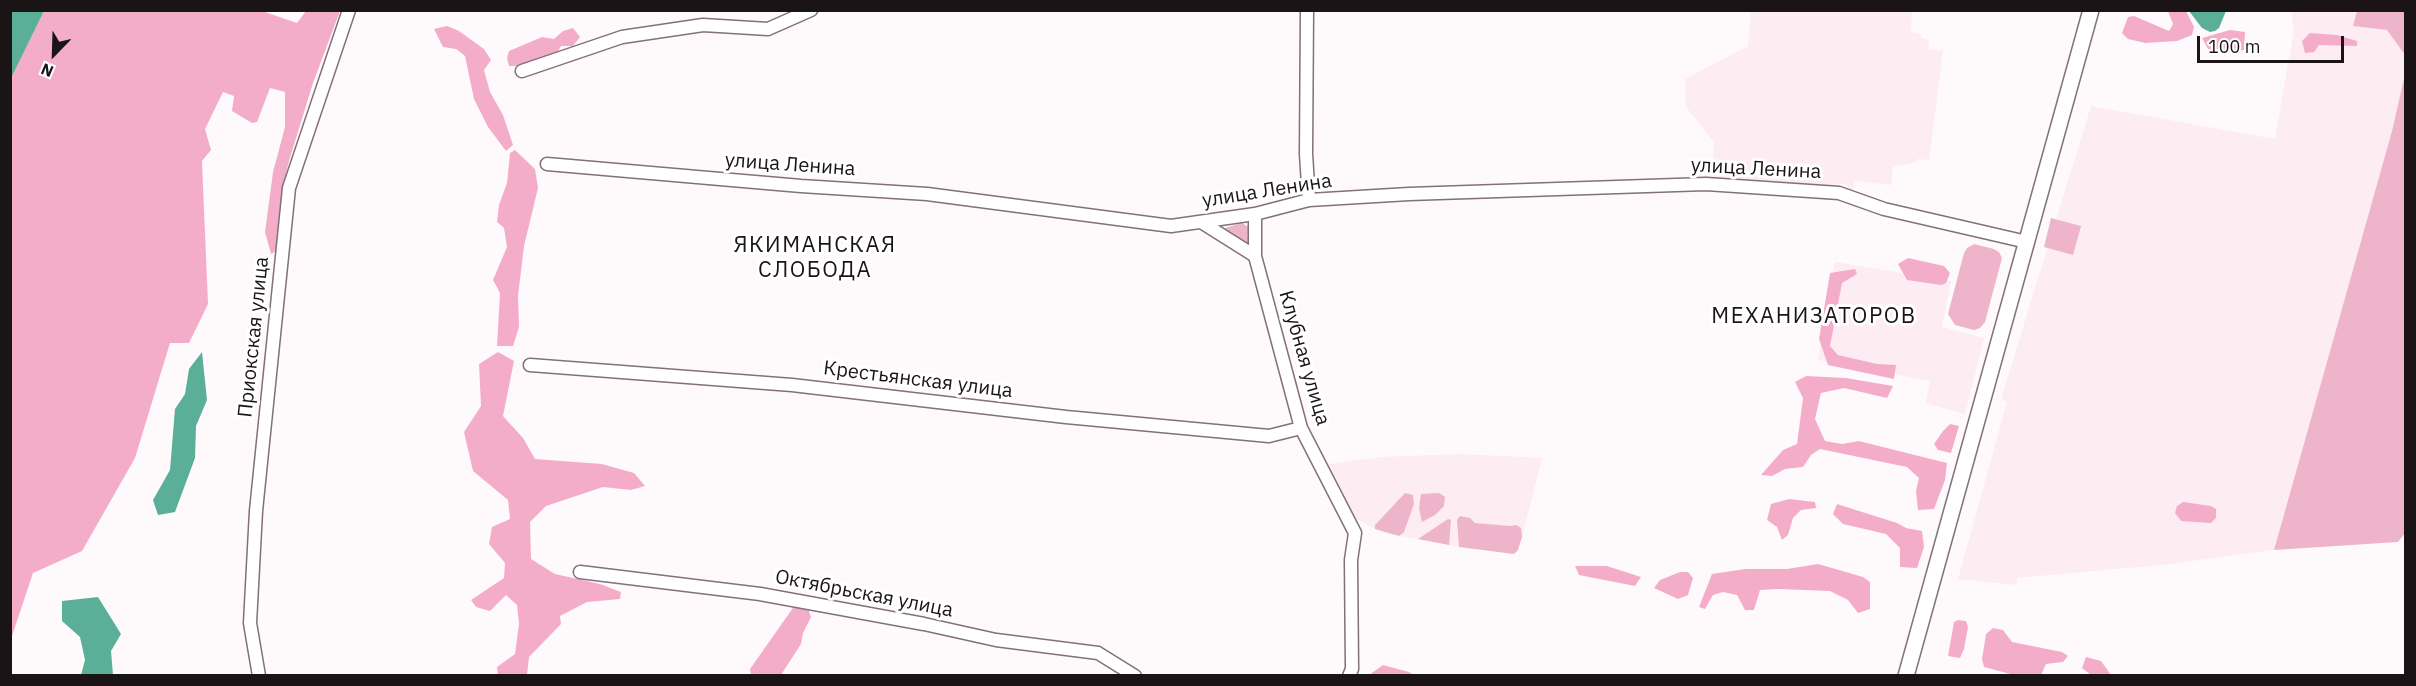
<!DOCTYPE html>
<meta charset="utf-8">
<style>
body{margin:0}
#map{position:relative;width:2416px;height:686px;overflow:hidden;background:#fefafb;font-family:"IBM Plex Sans",sans-serif}
canvas{display:block}
.frame{position:absolute;inset:0;border:12px solid #1a1416;pointer-events:none}
.north{position:absolute;left:24px;top:24px;width:60px;height:60px;-webkit-text-stroke:4px #fff;paint-order:stroke;rotate:203deg;font-size:16px;font-weight:700;line-height:24px;text-align:center;color:#1a1416}
.north::after{content:'';display:block;margin:auto;width:21px;height:27px;background:#1a1416;clip-path:polygon(50% 0,100% 100%,50% 72%,0 100%)}
.scale{position:absolute;left:2197px;top:36px;width:147px;height:27px;box-sizing:border-box;border:3px solid #1a1416;border-top:0;padding-left:8px;font-size:18px;line-height:21px;white-space:nowrap;color:#1a1416;-webkit-text-stroke:4px #fff;paint-order:stroke}
</style>
<div id="map">
<canvas width="2416" height="686"></canvas>
<div class="frame"></div>
<div class="north">N</div>
<div class="scale">100 m</div>
</div>
<script>
const g = document.querySelector('canvas').getContext('2d');
g.lineJoin = 'round';
function paint(path, color) {
  g.fillStyle = color;
  g.fill(path, 'evenodd');
}
function toPath(rows) {
  const path = new Path2D();
  for (const r of rows) {
    path.moveTo(r[0], r[1]);
    for (let i = 2; i < r.length; i += 2) path.lineTo(r[i], r[i + 1]);
  }
  return path;
}
function strokePath(path, color, width, dash) {
  g.strokeStyle = color;
  g.lineWidth = width;
  g.lineCap = dash ? 'butt' : 'round';
  g.setLineDash(dash || []);
  g.stroke(path);
}
function label(font, color, halo, rows, align = 'center') {
  g.font = font + ' "IBM Plex Sans",sans-serif';
  g.lineWidth = 6;
  g.setLineDash([]);
  g.textBaseline = 'middle';
  g.strokeStyle = halo;
  g.fillStyle = color;
  for (const [text, x, y, turn = 0] of rows) {
    g.save();
    g.translate(x, y);
    g.rotate((+turn || 0) * Math.PI / 180);
    g.textAlign = isNaN(turn) ? turn : align;
    if (halo) g.strokeText(text, 0, 0);
    g.fillText(text, 0, 0);
    g.restore();
  }
}
paint(toPath([
 [1751,11,1912,11,1911,32,1921,34,1921,38,1929,40,1928,49,1943,51,1929,160,1917,159,1916,162,1893,167,1891,185,1855,181,1853,189,1848,188,1848,185,1840,184,1825,186,1711,178,1714,142,1686,107,1685,79,1748,46],
 [2291,11,2357,11,2354,26,2387,30,2405,55,2405,74,2392,131,2274,550,2161,565,2017,578,2017,585,1958,579,2007,402,2001,399,2091,106,2275,139,2294,30],
 [1835,262,1951,281,1942,327,1984,338,1965,414,1926,403,1930,381,1818,360],
 [1460,454,1542,458,1522,537,1518,550,1514,554,1449,545,1385,533,1375,529,1355,518,1329,464,1381,457]
]), '#fdecf2');
paint(toPath([
 [2357,11,2405,11,2405,55,2387,30,2353,26],
 [2405,74,2405,533,2398,542,2274,550,2392,131],
 [2051,218,2081,226,2073,255,2044,247],
 [1242,223,1250,228,1250,247,1226,232,1225,228],
 [1974,244,1994,249,1999,252,2002,258,1985,322,1980,328,1974,330,1955,325,1948,314,1964,253,1967,248],
 [1405,493,1413,495,1414,504,1404,532,1399,536,1375,529,1375,525],
 [1439,493,1445,497,1444,506,1435,515,1422,522,1419,508,1421,494],
 [1460,516,1470,518,1475,523,1510,526,1516,525,1521,528,1522,537,1518,550,1514,554,1459,547,1457,520],
 [1448,519,1451,520,1449,545,1418,539]
]), '#eeb5ca');
paint(toPath([
 [259,10,297,23,306,11,340,11,313,83,289,161,282,191,278,250,271,254,265,232,273,172,285,127,285,92,270,88,257,122,252,123,232,111,234,96,223,92,205,129,211,150,202,161,208,304,189,343,170,343,135,458,82,551,33,573,11,639,10,78,44,11],
 [2168,11,2186,11,2194,27,2192,35,2177,41,2145,43,2128,39,2122,33,2128,17,2134,16,2169,31,2173,24],
 [447,26,459,31,484,49,491,60,484,70,490,92,503,115,513,145,506,151,488,127,474,99,465,56,456,49,443,47,434,29],
 [573,28,580,37,573,46,561,46,557,53,525,66,509,66,507,58,509,51,542,37,554,39,563,31],
 [2230,30,2245,32,2244,50,2226,52,2208,49,2202,38],
 [2310,33,2337,35,2357,41,2357,46,2319,45,2314,52,2305,53,2302,41],
 [515,150,535,169,538,188,524,246,518,296,519,327,513,346,497,346,500,293,493,280,507,247,504,228,497,222,499,205,507,183,510,153],
 [1908,258,1944,266,1950,273,1946,283,1941,285,1907,280,1898,264],
 [1855,269,1857,274,1842,283,1830,346,1838,355,1877,364,1896,365,1894,379,1828,365,1819,339,1830,273],
 [498,352,514,361,503,416,523,438,535,459,602,464,634,473,645,486,631,490,603,487,546,506,530,522,531,559,555,574,600,584,621,592,620,599,587,602,560,616,561,624,529,657,527,675,498,675,497,667,515,654,519,624,517,605,506,595,490,611,476,607,471,600,504,578,505,563,489,544,492,527,510,519,508,500,473,471,464,432,481,406,479,364],
 [1806,376,1846,378,1893,386,1887,398,1844,388,1821,393,1815,419,1825,441,1842,444,1859,441,1947,463,1945,480,1934,509,1918,510,1916,491,1919,478,1907,467,1820,449,1811,455,1803,467,1785,469,1772,476,1761,475,1783,450,1797,444,1803,398,1795,382],
 [1950,424,1959,426,1951,453,1938,450,1934,444,1943,431],
 [1789,499,1815,502,1816,508,1801,510,1793,518,1788,535,1782,540,1777,527,1767,520,1771,504],
 [2183,502,2211,506,2216,509,2216,518,2211,523,2181,521,2175,513,2177,506],
 [1837,504,1897,523,1906,528,1922,531,1924,547,1917,568,1900,567,1900,548,1886,534,1843,524,1833,514],
 [1818,564,1863,577,1870,582,1870,609,1858,613,1848,600,1830,591,1778,589,1760,590,1754,610,1745,610,1737,595,1723,592,1713,595,1705,609,1699,607,1712,574,1745,569,1787,569],
 [1575,566,1607,566,1641,577,1635,586,1579,575],
 [1680,572,1688,572,1693,578,1688,595,1678,599,1654,588,1660,580],
 [795,605,807,606,811,617,803,633,801,644,781,675,751,675,750,669],
 [1958,620,1966,621,1968,627,1964,649,1960,658,1948,656,1954,622],
 [1993,628,2003,630,2012,642,2062,652,2068,656,2063,662,2046,664,2041,675,2014,675,1984,667,1982,659,1986,634],
 [2086,657,2101,661,2111,675,2091,675,2082,668],
 [1383,665,1409,672,1414,675,1369,675]
]), '#f4adc9');
paint(toPath([
 [11,10,44,11,11,78,10,11],
 [2189,11,2189,10,2226,11,2219,28,2215,31,2210,32,2202,28],
 [202,352,207,400,196,426,195,458,175,512,158,515,153,500,170,470,175,409,185,394,189,369],
 [98,597,121,634,111,651,113,675,81,675,85,660,80,637,62,621,62,601]
]), '#5baf98');
const minor = toPath([
 [1307,10,1306,154,1309,200],
 [522,71,622,37,703,25,768,29,811,10],
 [547,164,801,186,927,194,1171,226,1255,214,1309,200,1409,194,1706,184,1839,193,1884,209,2027,242],
 [1201,222,1255,256,1255,214],
 [1255,256,1301,428,1355,533,1351,560,1352,669,1349,676],
 [530,365,792,385,1066,417,1269,436,1301,428],
 [580,572,760,594,924,624,996,640,1098,653,1135,676],
 [259,676,250,623,256,511,289,188,349,10]
]);
const major = toPath([
 [1906,676,2091,10]
]);
strokePath(minor, '#827177', 15);
strokePath(major, '#827177', 18);
strokePath(minor, '#fff', 12);
strokePath(major, '#fff', 15);
label('20px', '#1a1416', '#fff', [
 ["улица Ленина",790,165,4],
 ["улица Ленина",1756,169,3],
 ["улица Ленина",1267,191,-9],
 ["Приокская улица",254,337,-84],
 ["Клубная улица",1304,358,74],
 ["Крестьянская улица",918,380,7],
 ["Октябрьская улица",864,594,11]
]);
g.letterSpacing = '1.5px';
label('22px', '#1a1416', '#fff', [
 ["ЯКИМАНСКАЯ",815,246],
 ["СЛОБОДА",815,271],
 ["МЕХАНИЗАТОРОВ",1814,317]
]);
g.letterSpacing = '0px';
</script>
